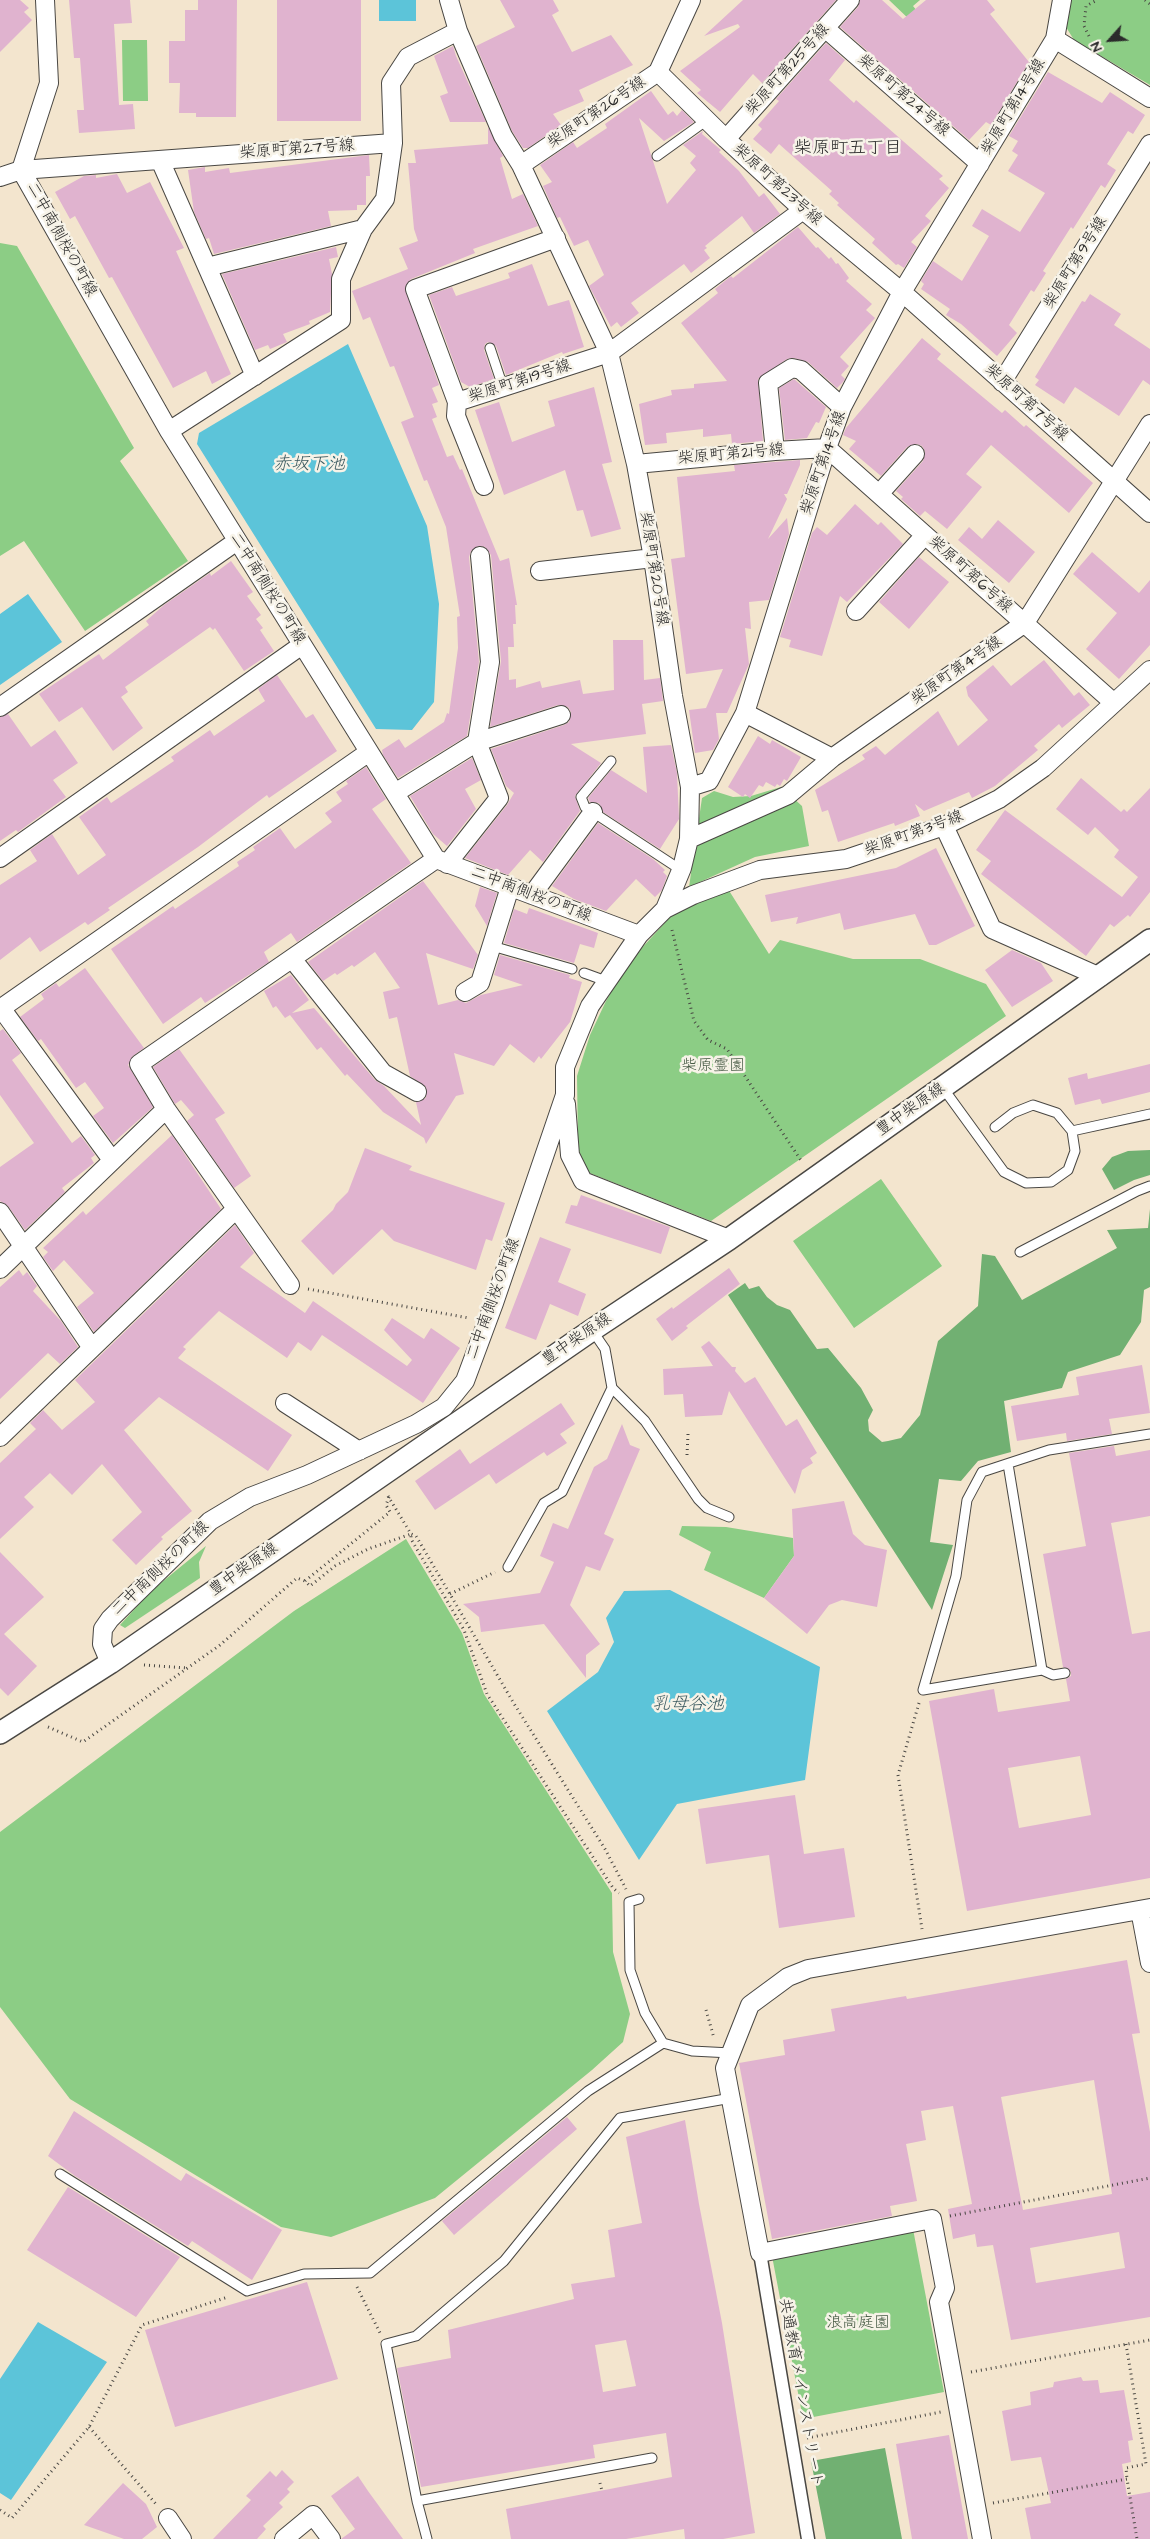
<!DOCTYPE html>
<meta charset="utf-8">
<style>
body{margin:0}
#map{position:relative;width:1150px;height:2539px;overflow:hidden;background:#f3e5ce;font-family:"Architects Daughter",sans-serif}
canvas{display:block}
.north{position:absolute;left:1085px;top:15px;width:50px;height:50px;-webkit-text-stroke:4px #f7f3e8;paint-order:stroke;rotate:244deg;font-size:14px;font-weight:700;line-height:20px;text-align:center;color:#2b2b2b}
.north::after{content:'';display:block;margin:auto;width:18px;height:22px;background:#2b2b2b;clip-path:polygon(50% 0,100% 100%,50% 72%,0 100%)}
</style>
<div id="map">
<canvas width="1150" height="2539"></canvas>
<div class="north">N</div>
</div>
<script>
const g = document.querySelector('canvas').getContext('2d');
g.lineJoin = 'round';
function paint(path, color) {
  g.fillStyle = color;
  g.fill(path, 'evenodd');
}
function toPath(rows) {
  const path = new Path2D();
  for (const r of rows) {
    path.moveTo(r[0], r[1]);
    for (let i = 2; i < r.length; i += 2) path.lineTo(r[i], r[i + 1]);
  }
  return path;
}
function strokePath(path, color, width, dash) {
  g.strokeStyle = color;
  g.lineWidth = width;
  g.lineCap = dash ? 'butt' : 'round';
  g.setLineDash(dash || []);
  g.stroke(path);
}
function label(font, color, halo, rows, align = 'center') {
  g.font = font + ' "Architects Daughter","Klee One",sans-serif';
  g.lineWidth = 5;
  g.setLineDash([]);
  g.textBaseline = 'middle';
  g.strokeStyle = halo;
  g.fillStyle = color;
  for (const [text, x, y, turn = 0] of rows) {
    g.save();
    g.translate(x, y);
    g.rotate((+turn || 0) * Math.PI / 180);
    g.textAlign = isNaN(turn) ? turn : align;
    if (halo) g.strokeText(text, 0, 0);
    g.fillText(text, 0, 0);
    g.restore();
  }
}
paint(toPath([
 [889,0,920,0,913,6,921,16,913,23],
 [1071,0,1150,0,1150,85,1074,40,1066,27],
 [122,40,147,40,148,101,123,101],
 [0,243,17,246,134,448,120,461,188,561,85,631,24,541,0,556],
 [781,787,802,806,809,846,755,857,689,887,702,798,714,791,733,797,751,796],
 [728,889,769,954,780,940,853,959,920,959,986,984,1006,1016,711,1221,587,1172,578,1148,577,1076,590,1035,606,1001,629,962,672,915],
 [881,1179,942,1266,854,1328,793,1241],
 [682,1526,726,1527,793,1538,794,1556,764,1598,704,1570,711,1552,679,1535],
 [406,1539,462,1633,484,1694,612,1893,613,1952,630,2014,623,2042,592,2070,435,2198,331,2237,281,2227,70,2099,0,2007,0,1832,294,1611],
 [206,1546,199,1562,200,1578,125,1628,120,1625,151,1591],
 [913,2229,944,2392,803,2419,772,2256]
]), '#8ccd85');
paint(toPath([
 [1150,1150,1150,1175,1134,1180,1114,1190,1102,1169,1112,1157,1128,1151],
 [1150,1209,1150,1287,1144,1290,1141,1322,1120,1355,1068,1372,1062,1388,1004,1401,1011,1452,978,1461,961,1481,939,1479,930,1542,953,1545,932,1610,728,1295,745,1283,749,1289,759,1286,767,1297,777,1305,790,1310,817,1349,828,1348,861,1388,873,1410,868,1420,869,1431,882,1442,888,1441,901,1438,920,1415,938,1341,978,1306,982,1254,995,1256,1022,1300,1117,1248,1107,1230,1148,1228],
 [885,2448,902,2539,826,2539,811,2461]
]), '#71b072');
paint(toPath([
 [379,0,416,0,416,21,379,21],
 [348,344,427,526,439,604,434,702,412,730,376,729,197,444,199,433],
 [28,594,62,642,0,685,0,614],
 [670,1590,820,1667,805,1780,677,1804,639,1860,547,1711,598,1672,614,1642,606,1618,624,1591],
 [38,2322,107,2362,11,2500,0,2493,0,2379]
]), '#5cc4d9');
paint(toPath([
 [0,0,20,0,29,8,24,12,32,20,0,52],
 [69,0,130,0,132,23,114,24,119,105,133,104,135,129,79,133,77,110,84,110,80,58,74,58],
 [198,0,237,0,236,117,196,117,196,113,179,113,180,83,169,83,169,41,185,41,185,10,198,10],
 [277,0,361,0,361,121,277,121],
 [500,0,553,0,559,11,552,15,572,52,611,35,633,65,579,90,584,101,553,114,561,125,528,148,523,148,512,131,476,46,515,27],
 [743,0,836,0,762,83,753,74,720,112,697,93,701,90,680,71,740,27,738,24,704,36],
 [860,0,882,0,903,19,926,0,987,0,995,10,990,14,1029,62,991,125,986,122,969,140,840,27,858,7],
 [826,43,845,60,829,80,854,103,856,100,943,176,939,179,949,188,925,216,931,221,911,242,917,247,904,268,898,264,896,265,872,243,875,239,837,205,839,203,829,194,832,191,779,144,771,154,753,139,762,129,758,125,779,101,776,99],
 [453,46,456,56,486,122,450,122,440,96,448,93,434,56],
 [1048,72,1102,103,1110,92,1145,115,1133,134,1128,131,1107,164,1116,170,1105,188,1101,185,1073,229,1071,227,1043,271,1046,273,1034,292,1031,290,1009,325,1017,333,997,356,961,324,946,315,950,309,921,289,924,284,921,281,933,261,962,281,989,236,972,226,982,209,1020,232,1045,193,1008,171,1018,155,1012,151,1018,141,1009,136],
 [651,91,668,115,673,111,677,116,682,110,694,122,664,141,639,118,667,204,696,170,690,163,696,156,683,145,703,131,702,134,721,150,719,152,739,171,759,197,764,193,780,214,754,233,742,216,705,246,707,248,704,250,710,258,691,273,684,264,631,303,639,313,621,327,617,322,611,327,589,286,604,275,588,240,574,246,560,217,557,218,543,186,552,182,540,165,573,142,577,148,607,128,605,124],
 [488,127,503,156,500,158,512,199,523,194,538,226,473,249,475,253,411,279,405,288,439,385,432,388,438,402,432,404,437,417,432,419,447,457,453,455,460,470,462,469,500,561,509,558,517,605,515,605,516,624,513,624,514,647,508,647,509,680,516,679,516,688,540,681,542,688,580,680,583,694,614,690,613,640,643,640,644,680,660,678,663,701,642,704,646,734,571,744,601,763,575,796,580,811,543,862,530,850,508,875,465,858,507,805,514,793,506,786,491,749,564,725,569,722,571,712,568,707,558,705,490,727,501,661,491,555,485,547,479,546,471,551,469,557,479,662,467,736,398,778,383,755,382,750,399,739,405,748,444,722,447,713,449,714,458,648,457,617,460,616,446,527,427,480,424,481,417,463,401,422,414,417,394,366,390,367,370,317,363,320,352,291,408,269,399,248,418,241,414,229,408,163,416,163,414,150,488,144],
 [369,155,370,176,366,176,366,205,357,205,357,210,328,211,331,226,214,254,209,238,206,239,194,212,188,170,205,167,205,172,229,168,230,173],
 [117,174,127,193,150,182,184,248,176,251,231,374,212,384,206,371,173,388,112,277,109,278,75,216,70,219,55,192,84,176,96,175,96,178],
 [798,227,816,248,818,247,829,259,831,257,836,264,838,263,849,278,846,281,872,304,866,310,875,318,840,357,849,366,841,375,845,379,843,382,837,388,808,362,794,358,787,359,758,379,763,441,732,444,731,434,703,437,703,429,666,433,667,443,645,445,639,404,672,395,671,390,694,388,694,384,727,381,681,323,718,293,715,289,731,276,733,278],
 [336,247,338,257,329,259,332,274,330,312,309,321,310,324,283,334,287,342,270,349,268,345,255,350,222,274],
 [532,264,548,306,569,300,584,347,563,354,562,352,506,375,496,346,488,342,485,344,484,350,494,379,470,387,461,382,429,295,452,287,456,296,510,278,508,273],
 [1090,294,1121,314,1114,325,1150,349,1150,385,1143,380,1119,416,1075,387,1064,404,1035,385,1039,380,1035,377,1082,301,1085,302],
 [922,338,941,354,937,359,1002,413,1005,410,1024,427,1026,425,1093,483,1069,513,991,445,966,474,982,487,947,529,925,511,920,516,901,499,903,497,896,491,923,461,925,451,922,446,917,444,907,447,881,476,849,449,856,441,843,435,846,428],
 [794,379,826,407,819,423,816,422,807,438,785,440,779,388],
 [594,387,612,462,602,464,621,529,591,537,583,510,577,511,565,470,504,495,475,410,499,402,512,442,555,426,548,401],
 [800,460,800,465,787,494,784,494,787,499,768,539,787,518,789,534,769,600,749,602,751,629,745,628,749,664,727,713,716,713,719,739,713,750,695,753,689,710,706,708,723,669,686,674,671,559,685,557,677,477,735,471,734,465],
 [855,504,878,525,881,522,903,544,847,602,840,596,822,656,789,647,791,640,780,637,812,533,817,527,827,535],
 [998,520,1035,552,1009,583,958,540,969,527,982,539],
 [1092,552,1139,593,1150,580,1150,645,1119,679,1086,649,1117,613,1073,574],
 [919,557,949,582,909,629,879,602],
 [231,561,253,592,247,596,261,615,256,619,263,628,260,630,274,651,244,671,215,628,213,630,210,627,125,687,128,692,121,697,143,728,113,751,82,707,59,722,39,694,99,654,103,660,149,625,146,621,164,605,210,573,211,576],
 [1044,660,1074,696,1079,692,1090,705,1062,728,1059,724,1034,746,1038,750,995,786,972,798,969,792,924,811,915,804,920,816,895,826,894,823,838,842,828,810,822,812,815,790,865,759,862,755,876,746,885,755,938,711,958,746,988,720,968,696,966,687,993,665,1011,686],
 [277,675,306,718,313,714,337,751,269,798,267,795,198,847,108,908,110,910,88,925,85,922,40,952,30,937,0,960,0,885,37,861,30,850,52,834,78,875,106,855,79,817,107,797,111,803,174,761,171,757,210,730,214,736,265,701,258,689],
 [8,714,31,747,55,730,78,763,53,780,66,797,18,832,16,830,0,841,0,717],
 [758,736,770,744,772,740,801,757,787,781,784,779,780,786,777,784,775,787,766,782,763,787,759,785,750,798,745,794,743,797,728,787],
 [671,745,677,773,679,819,660,849,603,812,599,803,590,802,588,798,611,770,647,793,643,747],
 [472,758,481,780,465,789,476,809,447,846,433,834,410,796],
 [366,767,386,799,372,809,411,863,297,942,291,933,264,952,269,962,205,1003,201,997,163,1024,111,949,173,906,175,909,239,866,237,862,255,850,253,847,280,828,295,849,332,822,325,813,342,801,336,792,348,784,346,781],
 [1081,778,1121,812,1124,809,1127,812,1150,788,1150,892,1130,917,1128,915,1114,927,1110,924,1086,956,981,874,991,861,976,850,1005,810,1122,897,1138,877,1114,857,1119,850,1095,827,1088,835,1056,809],
 [598,823,653,859,665,870,663,872,667,876,662,890,655,897,636,879,606,911,574,899,552,886],
 [936,848,975,926,936,945,929,945,915,914,844,930,840,913,796,924,798,917,771,922,765,895,896,868],
 [423,881,478,955,473,969,426,953,438,1005,458,1000,466,1003,481,995,523,985,494,975,500,955,570,975,569,978,582,982,570,1022,541,1059,539,1056,534,1063,510,1044,494,1066,454,1053,464,1094,456,1096,426,1144,424,1138,383,1112,347,1074,345,1076,321,1047,317,1050,290,1015,285,1018,276,1006,273,1008,264,991,291,975,309,1000,292,1013,314,1008,375,1080,384,1086,421,1125,416,1102,426,1098,426,1087,410,1076,397,1017,389,1019,383,992,400,988,375,952,354,967,352,965,337,975,335,973,323,981,308,962],
 [480,887,497,893,487,926,475,906],
 [529,908,598,933,594,948,580,944,574,963,504,943,514,909,527,914],
 [1012,950,1041,963,1053,981,1012,1007,985,970],
 [85,968,144,1048,133,1056,128,1065,153,1107,113,1143,93,1116,104,1108,85,1082,76,1088,41,1039,38,1041,20,1017,44,999,41,994,56,983,59,987],
 [3,1029,21,1053,12,1060,72,1143,81,1136,95,1155,91,1158,94,1163,62,1188,65,1192,25,1230,8,1206,0,1201,0,1167,34,1143,0,1095,0,1031],
 [179,1049,225,1113,215,1119,251,1176,234,1188,187,1121,194,1115,181,1100,175,1104,153,1067],
 [1150,1064,1150,1092,1102,1104,1100,1099,1075,1105,1068,1078,1087,1073,1088,1079],
 [172,1135,221,1209,94,1332,77,1307,94,1293,64,1260,53,1271,43,1257,48,1252,43,1248,83,1211,86,1215],
 [365,1148,412,1166,409,1170,505,1203,492,1241,486,1239,476,1270,394,1241,382,1229,333,1275,301,1241,333,1210,336,1204,348,1192],
 [581,1195,670,1227,661,1254,565,1223,571,1205,577,1206],
 [235,1225,254,1253,240,1267,305,1313,313,1301,407,1366,412,1360,384,1330,392,1318,424,1339,431,1328,460,1348,423,1403,322,1335,311,1351,298,1342,287,1358,219,1311,183,1347,186,1349,178,1358,292,1435,268,1471,159,1397,124,1430,192,1511,161,1537,163,1539,136,1565,112,1540,142,1512,102,1464,72,1495,50,1473,24,1497,34,1507,0,1539,0,1463,36,1429,30,1423,43,1410,62,1430,95,1402,75,1380],
 [540,1237,571,1249,558,1282,586,1294,578,1316,550,1304,536,1340,505,1328],
 [729,1268,740,1284,686,1326,688,1328,672,1341,656,1319,672,1307,673,1309],
 [19,1270,23,1276,27,1272,37,1286,33,1291,61,1321,78,1347,60,1364,48,1353,0,1399,0,1287],
 [709,1341,732,1367,736,1367,735,1371,745,1383,755,1377,786,1426,797,1419,817,1453,810,1458,813,1463,802,1470,795,1494,729,1391,722,1415,685,1417,683,1394,664,1395,663,1369,713,1366,701,1347],
 [1142,1365,1150,1413,1109,1419,1112,1434,1067,1441,1066,1433,1017,1441,1011,1406,1079,1395,1076,1377],
 [561,1403,575,1424,560,1434,567,1443,547,1456,544,1452,496,1484,489,1474,435,1510,415,1481,460,1449,470,1464],
 [622,1424,630,1445,640,1449,604,1534,614,1539,600,1571,586,1566,570,1605,600,1644,586,1655,586,1678,544,1624,481,1632,479,1617,463,1604,540,1593,554,1562,540,1556,553,1523,568,1529,594,1467,607,1459],
 [1114,1446,1116,1456,1150,1450,1150,1516,1111,1523,1132,1634,1150,1631,1150,1878,967,1911,929,1701,994,1689,998,1712,1070,1701,1066,1679,1071,1676,1071,1672,1063,1667,1043,1554,1086,1546,1069,1453],
 [1080,1756,1091,1815,1019,1828,1008,1768],
 [844,1501,853,1534,865,1545,887,1550,877,1607,842,1600,829,1605,807,1634,764,1598,794,1556,792,1509],
 [0,1552,44,1597,4,1634,37,1666,8,1696,0,1688],
 [795,1795,804,1854,844,1848,855,1917,779,1928,769,1855,706,1864,698,1809],
 [1127,1960,1140,2033,1132,2034,1150,2132,1150,2317,1011,2340,993,2245,977,2247,975,2234,953,2239,948,2209,972,2204,953,2106,921,2111,926,2140,906,2144,917,2201,890,2206,892,2216,772,2239,739,2063,785,2055,783,2040,835,2031,831,2009,906,1996,907,1999],
 [1094,2080,1112,2194,1023,2210,1001,2097],
 [1119,2232,1125,2268,1036,2283,1030,2248],
 [74,2111,181,2181,186,2173,282,2230,252,2280,192,2241,188,2246,75,2176,48,2156],
 [567,2117,577,2129,454,2235,442,2221],
 [685,2120,699,2204,722,2323,755,2533,723,2539,685,2539,684,2529,626,2539,511,2539,506,2509,672,2477,666,2433,593,2445,595,2458,421,2487,397,2368,451,2358,448,2330,574,2299,571,2284,615,2277,608,2230,642,2223,626,2137],
 [626,2340,636,2386,603,2392,595,2345],
 [68,2187,180,2257,136,2317,27,2250],
 [307,2282,338,2379,175,2427,145,2330],
 [1081,2377,1083,2381,1098,2380,1100,2393,1124,2390,1133,2440,1128,2441,1131,2462,1122,2464,1127,2496,1150,2492,1150,2539,1031,2539,1025,2508,1051,2503,1041,2457,1011,2461,1002,2411,1031,2405,1030,2392,1053,2387,1054,2382],
 [949,2435,968,2539,912,2539,896,2444],
 [282,2470,294,2482,287,2489,290,2492,279,2503,283,2507,263,2526,266,2529,257,2539,213,2539,251,2500,246,2496,270,2471,276,2477],
 [358,2476,368,2491,403,2539,341,2539,355,2529,331,2496],
 [123,2483,146,2504,157,2527,142,2539,124,2539,84,2525]
]), '#e0b3cf');
const service = toPath([
 [657,156,707,120],
 [490,348,503,387],
 [611,761,581,797,585,807,681,870],
 [492,946,572,969],
 [584,973,606,981],
 [943,1088,1004,1172,1026,1183,1051,1182,1068,1170,1075,1151,1072,1131,1057,1113,1033,1105,1013,1113,995,1127],
 [1072,1131,1150,1114],
 [1020,1252,1137,1191,1150,1186],
 [592,1330,605,1349,612,1388,645,1421,698,1499,707,1508,729,1517],
 [1008,1464,1042,1670,923,1690,956,1576,967,1500,982,1472,1049,1450,1150,1434],
 [508,1567,544,1503,562,1492,612,1388],
 [1042,1670,1053,1675,1065,1673],
 [639,1899,629,1902,630,1970,645,2013,663,2043,692,2051,731,2053],
 [60,2174,247,2291,304,2274,370,2273,588,2091,663,2043],
 [417,2501,652,2458],
 [427,2539,417,2501,386,2344,416,2336,504,2261,620,2118,731,2098]
]);
const pedestrian = toPath([
 [760,2253,808,2539]
]);
const minor = toPath([
 [45,0,49,83,21,170,169,431,436,859,639,935],
 [825,28,980,164],
 [1055,39,1150,98],
 [658,72,726,139,803,210,902,292,1150,513],
 [726,139,850,0],
 [160,160,255,376],
 [521,165,658,72,691,0],
 [0,177,21,170,393,143],
 [556,238,415,289,457,402,609,353,803,210],
 [207,267,363,229],
 [1002,382,1150,144],
 [457,402,456,416,484,486],
 [169,431,341,320,341,279,363,229,385,199,393,143,391,83,408,57,458,31],
 [775,451,768,383,792,368,801,370,842,407],
 [636,464,775,451,827,448,1114,703],
 [879,494,915,454],
 [540,571,653,558],
 [856,611,925,535],
 [0,707,237,541],
 [745,713,832,758],
 [690,787,709,781,745,713,827,448,842,407,902,292,1055,39,1062,0],
 [395,793,477,742,490,662,480,556],
 [944,826,992,929,1100,977],
 [689,839,788,795,832,758,1025,623,1150,424],
 [0,858,302,645],
 [447,864,499,798,477,742,561,715],
 [532,895,593,812],
 [665,909,693,895,760,870,846,859,944,826,999,799,1043,768,1150,670],
 [293,960,383,1073,417,1092],
 [465,992,480,983,510,887],
 [1,1008,112,1160],
 [0,1009,369,752],
 [566,1104,570,1155,583,1181,729,1239],
 [0,1212,92,1348],
 [0,1269,166,1109],
 [290,1285,166,1109,139,1064,436,859],
 [285,1403,359,1451],
 [0,1437,235,1210],
 [110,1663,102,1644,103,1629,110,1619,210,1521,250,1497,307,1475,416,1424,444,1407,465,1381,494,1303,565,1095,565,1067,590,1006,639,935,665,909,682,868,689,839,690,787,673,696,653,558,636,464,609,353,521,165,503,136,458,31,449,0],
 [1140,1910,1150,1963],
 [168,2518,182,2539],
 [284,2539,313,2515,331,2539],
 [982,2539,939,2302,945,2288,932,2219,760,2253,725,2068,750,2005,788,1977,808,1969,1150,1908]
]);
const tertiary = toPath([
 [0,1733,110,1663,592,1330,729,1239,1150,940]
]);
strokePath(service, '#494743', 11);
strokePath(pedestrian, '#494743', 15);
strokePath(minor, '#494743', 20);
strokePath(tertiary, '#494743', 24);
strokePath(toPath([
 [1145,0,1150,4],
 [1089,36,1084,26,1086,6,1097,0],
 [672,930,694,1021,708,1040,727,1049,802,1162],
 [308,1289,469,1318],
 [687,1455,688,1434],
 [388,1496,411,1534,416,1536,513,1702,605,1849,626,1889],
 [389,1497,386,1505,390,1512,305,1581,310,1586,335,1566,368,1549,411,1534,411,1539,464,1630,487,1694,613,1888,619,1893],
 [450,1594,495,1572],
 [144,1665,187,1668],
 [919,1703,898,1775,922,1929],
 [48,1727,83,1742,220,1645,297,1578,305,1581],
 [706,2010,714,2038],
 [950,2216,1150,2178],
 [357,2287,380,2333],
 [1126,2344,1146,2464,1126,2468,1127,2479],
 [971,2372,1150,2340],
 [89,2427,156,2504],
 [807,2438,941,2412],
 [600,2483,602,2491],
 [993,2503,1127,2479,1137,2539],
 [0,2510,12,2518,89,2427,142,2325,228,2297]
]), '#494743', 3, [1, 4]);
strokePath(service, '#fff', 9);
strokePath(pedestrian, '#fff', 12);
strokePath(minor, '#fff', 18);
strokePath(tertiary, '#fff', 21);
label('16px', '#2b2b2b', '#f7f3e8', [
 ["柴原町第25号線",788,70,-48],
 ["柴原町第24号線",903,96,41],
 ["柴原町第14号線",1014,107,-59],
 ["柴原町第26号線",597,113,-34],
 ["柴原町第27号線",297,150,-4],
 ["柴原町第23号線",777,185,42],
 ["二中南側桜の町線",61,240,61],
 ["柴原町第9号線",1076,263,-58],
 ["柴原町第19号線",520,382,-18],
 ["柴原町第7号線",1026,403,42],
 ["柴原町第21号線",731,455,-5],
 ["柴原町第14号線",824,463,-71],
 ["柴原町第20号線",653,569,81],
 ["柴原町第6号線",970,575,42],
 ["二中南側桜の町線",267,589,58],
 ["柴原町第4号線",957,671,-35],
 ["柴原町第3号線",914,834,-20],
 ["二中南側桜の町線",531,895,21],
 ["豊中柴原線",911,1110,-35],
 ["二中南側桜の町線",494,1299,-70],
 ["豊中柴原線",577,1340,-34],
 ["二中南側桜の町線",161,1569,-44],
 ["豊中柴原線",244,1570,-35],
 ["共通教育メインストリート",800,2393,80]
]);
label('16px', '#485c46', '#f7f3e8', [
 ["柴原霊園",713,1067],
 ["浪高庭園",858,2324]
]);
label('18px', '#2b2b2b', '#f7f3e8', [
 ["柴原町五丁目",848,149]
]);
label('italic 18px', '#3a595f', '#f7f3e8', [
 ["赤坂下池",309,465],
 ["乳母谷池",688,1705]
]);
</script>
